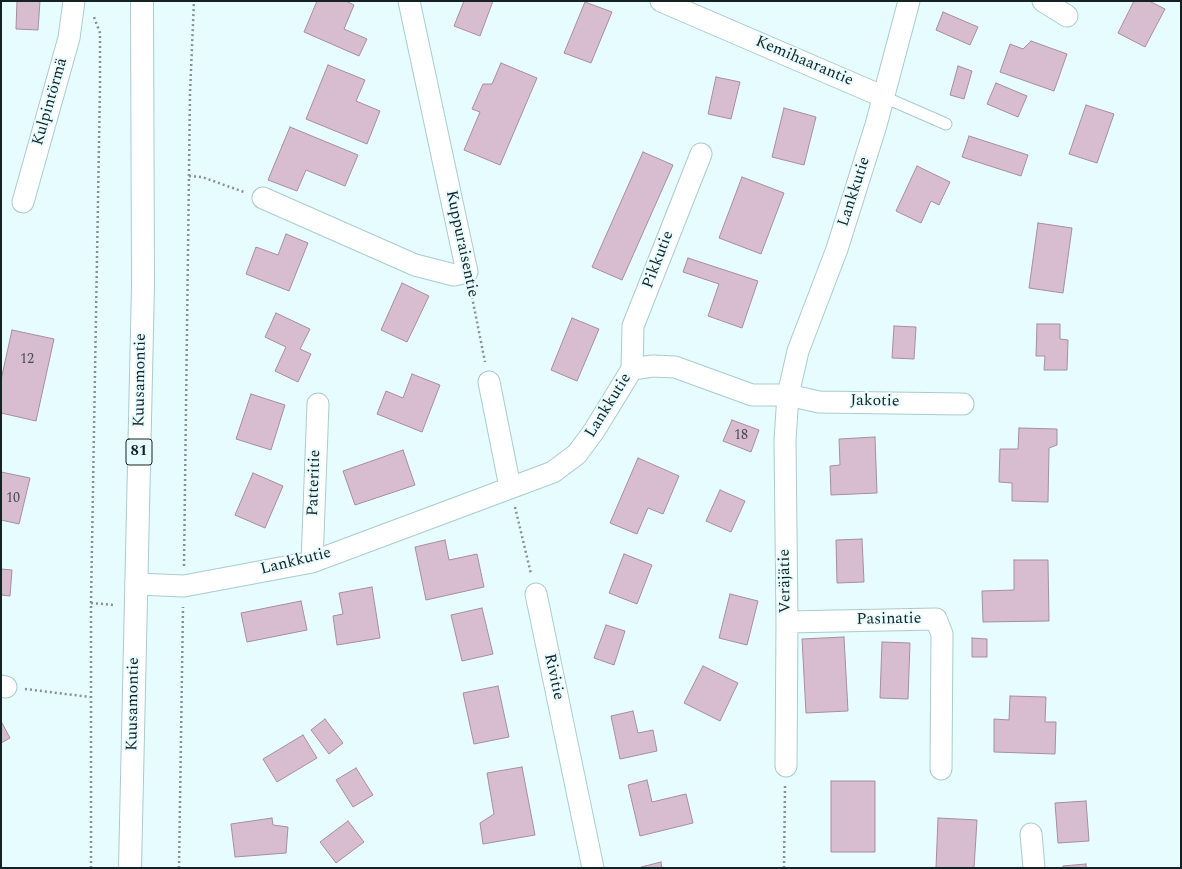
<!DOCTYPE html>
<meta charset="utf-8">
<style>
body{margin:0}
#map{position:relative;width:1182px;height:869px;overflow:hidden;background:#e7fcfe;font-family:Spectral,serif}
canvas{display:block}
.frame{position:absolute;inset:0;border:2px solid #152223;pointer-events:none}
</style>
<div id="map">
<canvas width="1182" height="869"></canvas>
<div class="frame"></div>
</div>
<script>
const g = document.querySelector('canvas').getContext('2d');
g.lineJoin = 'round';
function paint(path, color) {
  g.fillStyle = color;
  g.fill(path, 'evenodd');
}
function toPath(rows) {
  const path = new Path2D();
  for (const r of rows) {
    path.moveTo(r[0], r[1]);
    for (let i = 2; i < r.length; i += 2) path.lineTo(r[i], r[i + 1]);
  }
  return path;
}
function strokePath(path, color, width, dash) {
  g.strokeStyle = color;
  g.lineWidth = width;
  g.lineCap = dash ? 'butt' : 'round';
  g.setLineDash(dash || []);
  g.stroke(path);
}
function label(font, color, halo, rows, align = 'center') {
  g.font = font + ' Spectral,serif';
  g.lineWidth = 4;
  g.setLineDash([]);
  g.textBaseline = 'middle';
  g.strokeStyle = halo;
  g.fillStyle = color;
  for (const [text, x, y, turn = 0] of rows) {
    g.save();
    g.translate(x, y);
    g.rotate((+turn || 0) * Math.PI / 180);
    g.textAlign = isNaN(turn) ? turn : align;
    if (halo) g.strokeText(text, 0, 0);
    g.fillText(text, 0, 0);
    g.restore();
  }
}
const building = toPath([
 [17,1,40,1,38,30,16,29,17,1],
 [317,1,346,1,354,5,344,29,367,39,359,56,304,32,317,1],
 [464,1,493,1,480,36,454,26,464,1],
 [1134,1,1149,1,1165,9,1145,47,1118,33,1134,1],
 [585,2,612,12,591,63,564,53,585,2],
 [943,12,978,27,970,45,936,30,943,12],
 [1031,41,1067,54,1054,91,1000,72,1010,44,1023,49,1031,41],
 [501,63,537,78,500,165,464,150,480,112,472,109,483,84,492,84,501,63],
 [328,65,365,80,356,101,380,111,367,144,306,119,328,65],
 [958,66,972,71,964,99,950,95,958,66],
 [716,77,740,82,731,119,708,114,716,77],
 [996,83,1027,96,1018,117,987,104,996,83],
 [1086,105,1114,114,1097,163,1069,154,1086,105],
 [784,108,816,117,804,165,772,157,784,108],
 [290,127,358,155,345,186,306,170,297,191,268,180,290,127],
 [969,136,1028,155,1021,176,962,157,969,136],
 [643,152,673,165,622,280,592,267,643,152],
 [917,166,950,182,939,205,931,201,921,223,896,211,917,166],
 [742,177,784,193,761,254,719,238,742,177],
 [1038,223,1072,228,1063,293,1029,288,1038,223],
 [286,234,308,243,289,291,246,274,256,247,278,255,286,234],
 [688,258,758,281,742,328,708,316,719,284,683,272,688,258],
 [402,283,429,296,407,342,381,330,402,283],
 [276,313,310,329,300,349,311,354,298,382,275,371,286,347,265,337,276,313],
 [572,318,599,329,577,381,551,370,572,318],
 [1037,324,1060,324,1060,339,1068,340,1067,370,1044,370,1045,356,1036,356,1037,324],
 [894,326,916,327,914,359,892,358,894,326],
 [12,330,54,339,36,421,1,413,1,380,12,330],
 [412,374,440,385,422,432,377,414,386,391,403,398,412,374],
 [251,394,285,405,271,450,236,439,251,394],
 [732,420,759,430,751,452,723,441,732,420],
 [1019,428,1057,429,1057,445,1049,448,1048,502,1012,501,1012,483,999,482,1000,449,1018,449,1019,428],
 [875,437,877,493,831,495,830,466,840,465,839,439,875,437],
 [403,450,415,485,355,505,343,471,403,450],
 [638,458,679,476,663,514,648,508,637,534,610,523,638,458],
 [1,472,30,478,19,524,1,520,1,472],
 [253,473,283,486,265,528,235,515,253,473],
 [720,490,745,501,731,532,706,521,720,490],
 [862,539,864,582,837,583,836,540,862,539],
 [445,540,449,560,477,554,484,587,426,600,415,547,445,540],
 [624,554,652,565,637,604,609,593,624,554],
 [1014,560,1048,560,1049,621,983,622,982,591,1014,590,1014,560],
 [1,569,12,570,10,596,1,595,1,569],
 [372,587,380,638,337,645,333,616,343,614,339,593,372,587],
 [730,594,758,601,747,645,719,638,730,594],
 [301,601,307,630,247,642,241,613,301,601],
 [482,608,493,654,462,661,451,615,482,608],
 [606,625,625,631,614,665,594,658,606,625],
 [844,637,848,711,806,713,802,639,844,637],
 [972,638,987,639,987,657,972,657,972,638],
 [882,642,910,643,908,699,880,698,882,642],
 [703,666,738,683,720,721,684,703,703,666],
 [498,686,509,737,474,744,463,693,498,686],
 [1010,696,1046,697,1045,722,1056,722,1055,754,994,752,994,719,1009,720,1010,696],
 [633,711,638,733,653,730,657,751,620,759,611,716,633,711],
 [325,719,343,743,329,754,311,730,325,719],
 [1,721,10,738,1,743,1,721],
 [303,735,317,758,277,782,263,759,303,735],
 [522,767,535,835,483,844,480,823,494,814,487,773,522,767],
 [356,768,373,795,353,807,336,780,356,768],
 [647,780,652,802,686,794,693,823,640,836,628,785,647,780],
 [831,781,875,781,875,852,831,852,831,781],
 [1086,801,1089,841,1058,843,1055,803,1086,801],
 [272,818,273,825,288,827,286,853,235,857,231,824,272,818],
 [938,818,977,820,974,868,936,868,938,818],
 [348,821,364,842,336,863,320,842,348,821],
 [661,862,662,868,642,868,641,867,661,862],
 [1086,864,1086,868,1063,868,1063,866,1086,864]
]);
paint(building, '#d7bdcf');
strokePath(building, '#a68e9f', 1);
const service = toPath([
 [884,97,946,124]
]);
const minor = toPath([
 [661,1,884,97],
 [1043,1,1067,16],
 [263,198,415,265,454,275,467,272,409,1],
 [23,202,69,38,74,1],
 [632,369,653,366,675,367,752,395,788,395,819,402,963,404],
 [489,382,510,487],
 [312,562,318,404],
 [136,584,184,586,312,562,553,472,577,454,594,431,632,369,633,326,701,154],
 [536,594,593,868],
 [787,622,936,619,942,634,941,769],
 [1,686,6,687],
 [786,766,787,622,785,440,788,395,798,351,837,249,876,125,909,1],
 [1031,834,1034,868]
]);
const primary = toPath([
 [130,868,143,285,142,1]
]);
strokePath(service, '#a8ccce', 13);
strokePath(minor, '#a8ccce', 23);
strokePath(primary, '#a8ccce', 24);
strokePath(toPath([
 [189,176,202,177,244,192],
 [471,292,485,362],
 [515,507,531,574],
 [184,566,190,93,194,1],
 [91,603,114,605],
 [25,689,90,697],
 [91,868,91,603,100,86,100,33,94,17],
 [179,868,183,607],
 [784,868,785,786]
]), '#829395', 2.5, [2, 3]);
strokePath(service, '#fff', 11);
strokePath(minor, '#fff', 21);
strokePath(primary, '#fff', 22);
label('14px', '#46494e', null, [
 ["12",27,360],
 ["18",741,436],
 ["10",13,499]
]);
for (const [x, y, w] of [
 [139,452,26]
]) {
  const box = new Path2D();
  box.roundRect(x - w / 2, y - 13, w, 26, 3);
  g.fillStyle = '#e7fcfe';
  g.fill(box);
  strokePath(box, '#152223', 1);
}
label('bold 15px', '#152223', null, [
 ["81",139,452]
]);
label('16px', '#152223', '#e7fcfe', [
 ["Kemihaarantie",804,62,23],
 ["Kulpintörmä",51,102,-74],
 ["Lankkutie",855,192,-72],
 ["Kuppuraisentie",461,244,78],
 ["Pikkutie",659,260,-69],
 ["Kuusamontie",141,380,-89],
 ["Jakotie",875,402,1],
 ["Lankkutie",609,406,-58],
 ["Patteritie",315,483,-88],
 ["Lankkutie",296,562,-14],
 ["Veräjätie",786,581,-91],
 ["Pasinatie",889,620,-1],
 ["Rivitie",553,677,78],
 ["Kuusamontie",134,704,-89]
]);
</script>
